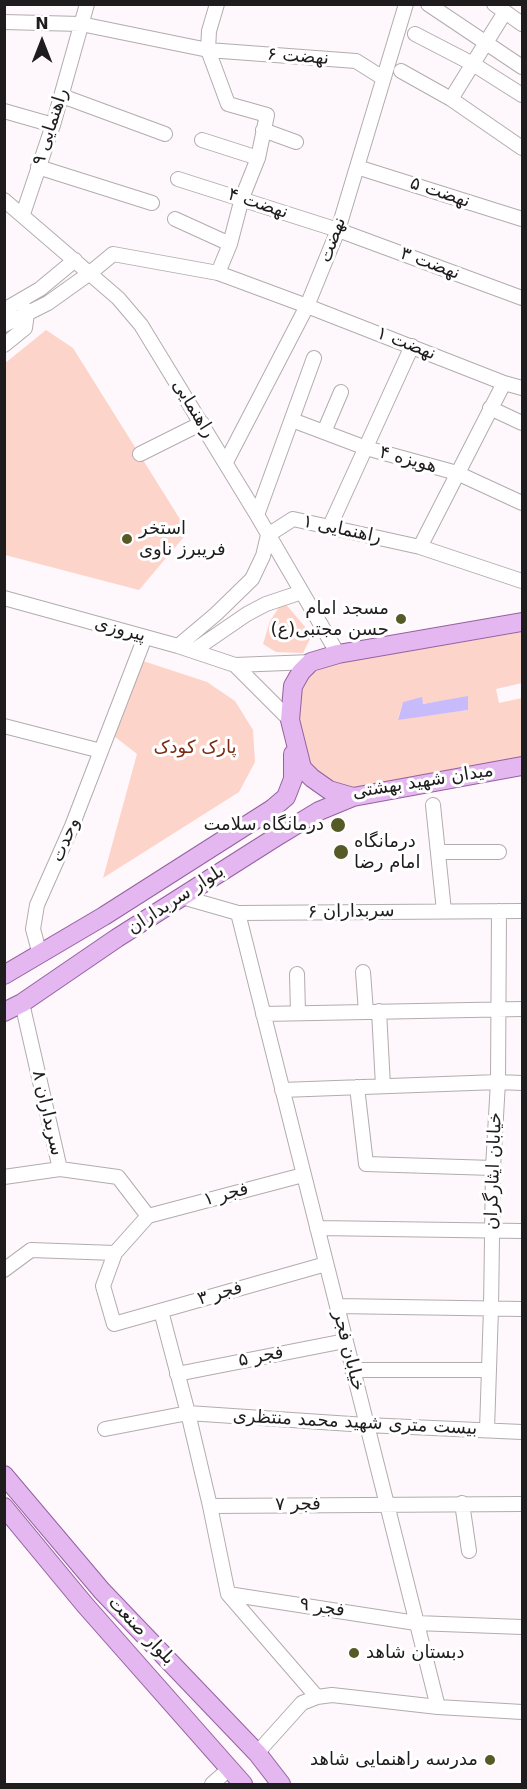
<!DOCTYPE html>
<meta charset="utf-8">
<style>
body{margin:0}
#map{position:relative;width:527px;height:1789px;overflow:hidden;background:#fef7fb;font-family:"DejaVu Sans",sans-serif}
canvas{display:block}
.frame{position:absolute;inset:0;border:6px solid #1e1c1d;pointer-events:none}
.north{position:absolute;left:12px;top:12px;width:60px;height:60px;-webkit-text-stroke:4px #fff;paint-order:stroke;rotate:0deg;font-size:16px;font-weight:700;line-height:24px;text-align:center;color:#1e1c1d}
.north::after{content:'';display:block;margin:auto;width:21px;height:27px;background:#1e1c1d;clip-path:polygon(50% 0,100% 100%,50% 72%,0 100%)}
</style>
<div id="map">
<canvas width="527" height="1789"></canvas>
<div class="frame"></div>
<div class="north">N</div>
</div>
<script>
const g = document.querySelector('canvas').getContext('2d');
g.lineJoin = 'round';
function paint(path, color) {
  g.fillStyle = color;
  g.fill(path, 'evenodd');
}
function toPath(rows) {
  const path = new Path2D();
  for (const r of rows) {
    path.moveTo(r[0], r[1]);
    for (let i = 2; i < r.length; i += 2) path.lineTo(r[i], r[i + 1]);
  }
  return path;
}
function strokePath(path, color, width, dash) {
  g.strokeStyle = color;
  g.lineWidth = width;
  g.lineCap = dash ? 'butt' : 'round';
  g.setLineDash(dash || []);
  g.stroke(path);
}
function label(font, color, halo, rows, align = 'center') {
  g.font = font + ' "DejaVu Sans","Noto Naskh Arabic",sans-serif';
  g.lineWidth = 6;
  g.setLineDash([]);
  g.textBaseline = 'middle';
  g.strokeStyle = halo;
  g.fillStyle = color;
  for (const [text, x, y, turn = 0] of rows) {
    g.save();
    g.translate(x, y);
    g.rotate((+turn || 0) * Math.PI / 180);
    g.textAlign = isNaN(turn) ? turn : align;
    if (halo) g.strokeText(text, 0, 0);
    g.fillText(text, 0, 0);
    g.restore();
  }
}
paint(toPath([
 [46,330,73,348,188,532,139,590,5,555,4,364],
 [283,601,312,635,303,653,276,652,263,644,270,621],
 [522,632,522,683,496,689,499,703,522,698,522,758,369,789,343,786,315,774,304,751,296,710,300,689,312,673,329,665],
 [468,697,468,710,398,719,403,702,421,698,422,704],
 [131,657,207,682,235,701,253,730,255,762,239,792,103,878,137,754,105,729]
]), '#fdd4c9');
paint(toPath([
 [468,696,468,710,398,720,403,702,422,697,423,704]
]), '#c8bbfb');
const minor = toPath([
 [217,4,209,31,208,50,228,104,267,115,258,158,242,198,230,244,218,273],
 [428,4,522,67],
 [494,4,522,24],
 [4,22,81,24,208,50,356,61,383,78],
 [415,34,473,64,522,95],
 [401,71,451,99,522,148],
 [62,96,165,134],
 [451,99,505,12],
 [4,111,53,125],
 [263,130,296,142],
 [202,140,258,158],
 [38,167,152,203],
 [357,167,522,219],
 [178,179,338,230,522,298],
 [4,200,118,298,141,325,257,515,338,654],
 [23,214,53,125,87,4],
 [175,219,230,244],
 [4,310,40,289,75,260],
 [4,325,48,303,90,273,113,254,218,273,307,306,504,383,522,388],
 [4,345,25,328,27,313,25,309],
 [490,408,522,423],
 [292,420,366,448,457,473,522,503],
 [324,432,341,392],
 [140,454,202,423],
 [226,462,307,306,338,230,406,4],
 [257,515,314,358],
 [330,526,412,346],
 [420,547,504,383],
 [4,598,178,646,235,665,311,662],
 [178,646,216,614,252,579,263,556,268,535,293,519,420,547,522,581],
 [193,651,247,614,266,604,302,592],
 [235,665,290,720],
 [4,726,101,751],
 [433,805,444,911],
 [438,852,499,852],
 [182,897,238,913,522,911],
 [238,913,438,1707],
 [40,955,33,929,37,905,72,826,145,637],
 [363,972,366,1012],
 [297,974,298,1013],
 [379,1011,383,1086],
 [263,1014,522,1009],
 [357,1087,366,1164,493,1168],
 [282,1090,498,1082,522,1083],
 [60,1169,118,1177,148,1216],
 [4,1177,60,1169,22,1003],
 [148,1216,115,1253,103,1286,114,1324,326,1264],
 [148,1216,303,1175],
 [317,1228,522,1231],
 [4,1270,31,1250,115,1253],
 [337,1306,522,1309],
 [161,1311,188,1413,210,1506,228,1594,317,1697],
 [352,1370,489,1370],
 [177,1374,345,1341],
 [105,1429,188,1413,366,1425,522,1432],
 [487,1430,491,1308,493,1168,498,1082,499,911],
 [462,1503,469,1551],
 [210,1506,522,1504],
 [228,1594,416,1623,522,1627],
 [257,1753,302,1703,317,1697,332,1695,438,1707,522,1712],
 [212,1784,229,1769]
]);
const major = toPath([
 [522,622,338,654,311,662,301,672,293,686,290,720,302,768,312,778,329,790,353,797,522,766],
 [4,975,104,916,272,809,286,797,293,779,293,754],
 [4,1012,22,1003,117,938,276,837,319,811,353,797],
 [4,1475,102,1591,257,1753,281,1784],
 [4,1507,85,1605,243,1784]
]);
strokePath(minor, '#b2acaf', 16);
strokePath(major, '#9462a0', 20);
strokePath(minor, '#fff', 14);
strokePath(major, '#e5b7f1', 18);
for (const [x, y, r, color] of [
 [127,539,6,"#565a27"],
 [401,619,6,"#565a27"],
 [338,825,8,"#565a27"],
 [341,852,8,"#565a27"],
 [354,1653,6,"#565a27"],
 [490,1760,6,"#565a27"]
]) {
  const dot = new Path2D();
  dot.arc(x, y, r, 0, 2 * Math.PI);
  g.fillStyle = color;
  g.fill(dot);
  strokePath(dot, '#fff', 2);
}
label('18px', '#1e1c1d', '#fff', [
 ["نهضت ۶",298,57,4],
 ["راهنمایی ۹",51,127,-72],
 ["نهضت ۵",440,193,18],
 ["نهضت ۴",258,204,18],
 ["نهضت",333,240,-70],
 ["نهضت ۳",430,264,20],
 ["نهضت ۱",406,344,21],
 ["راهنمایی",193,409,58],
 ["هویزه ۴",408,460,15],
 ["راهنمایی ۱",342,530,12],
 ["پیروزی",120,630,15],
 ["میدان شهید بهشتی",423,782,-9],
 ["وحدت",66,840,-67],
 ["بلوار سربداران",176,900,-33],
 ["سربداران ۶",351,912,-1],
 ["سربداران ۸",47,1113,77],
 ["خیابان ایثارگران",494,1171,-88],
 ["فجر ۱",226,1195,-15],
 ["فجر ۳",220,1294,-16],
 ["خیابان فجر",348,1351,76],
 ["فجر ۵",261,1357,-11],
 ["بیست متری شهید محمد منتظری",355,1423,3],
 ["فجر ۷",298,1505,-1],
 ["فجر ۹",322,1608,9],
 ["بلوار صنعت",141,1631,46]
]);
label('18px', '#1e1c1d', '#fff', [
 ["استخر",139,529],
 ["فریبرز ناوی",139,550],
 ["مسجد امام",389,609,"right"],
 ["حسن مجتبی(ع)",389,630,"right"],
 ["درمانگاه سلامت",324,825,"right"],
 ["درمانگاه",354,842],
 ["امام رضا",354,863],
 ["دبستان شاهد",366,1653],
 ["مدرسه راهنمایی شاهد",478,1760,"right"]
], 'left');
label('18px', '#7e2b13', '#fff', [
 ["پارک کودک",195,748]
]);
</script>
